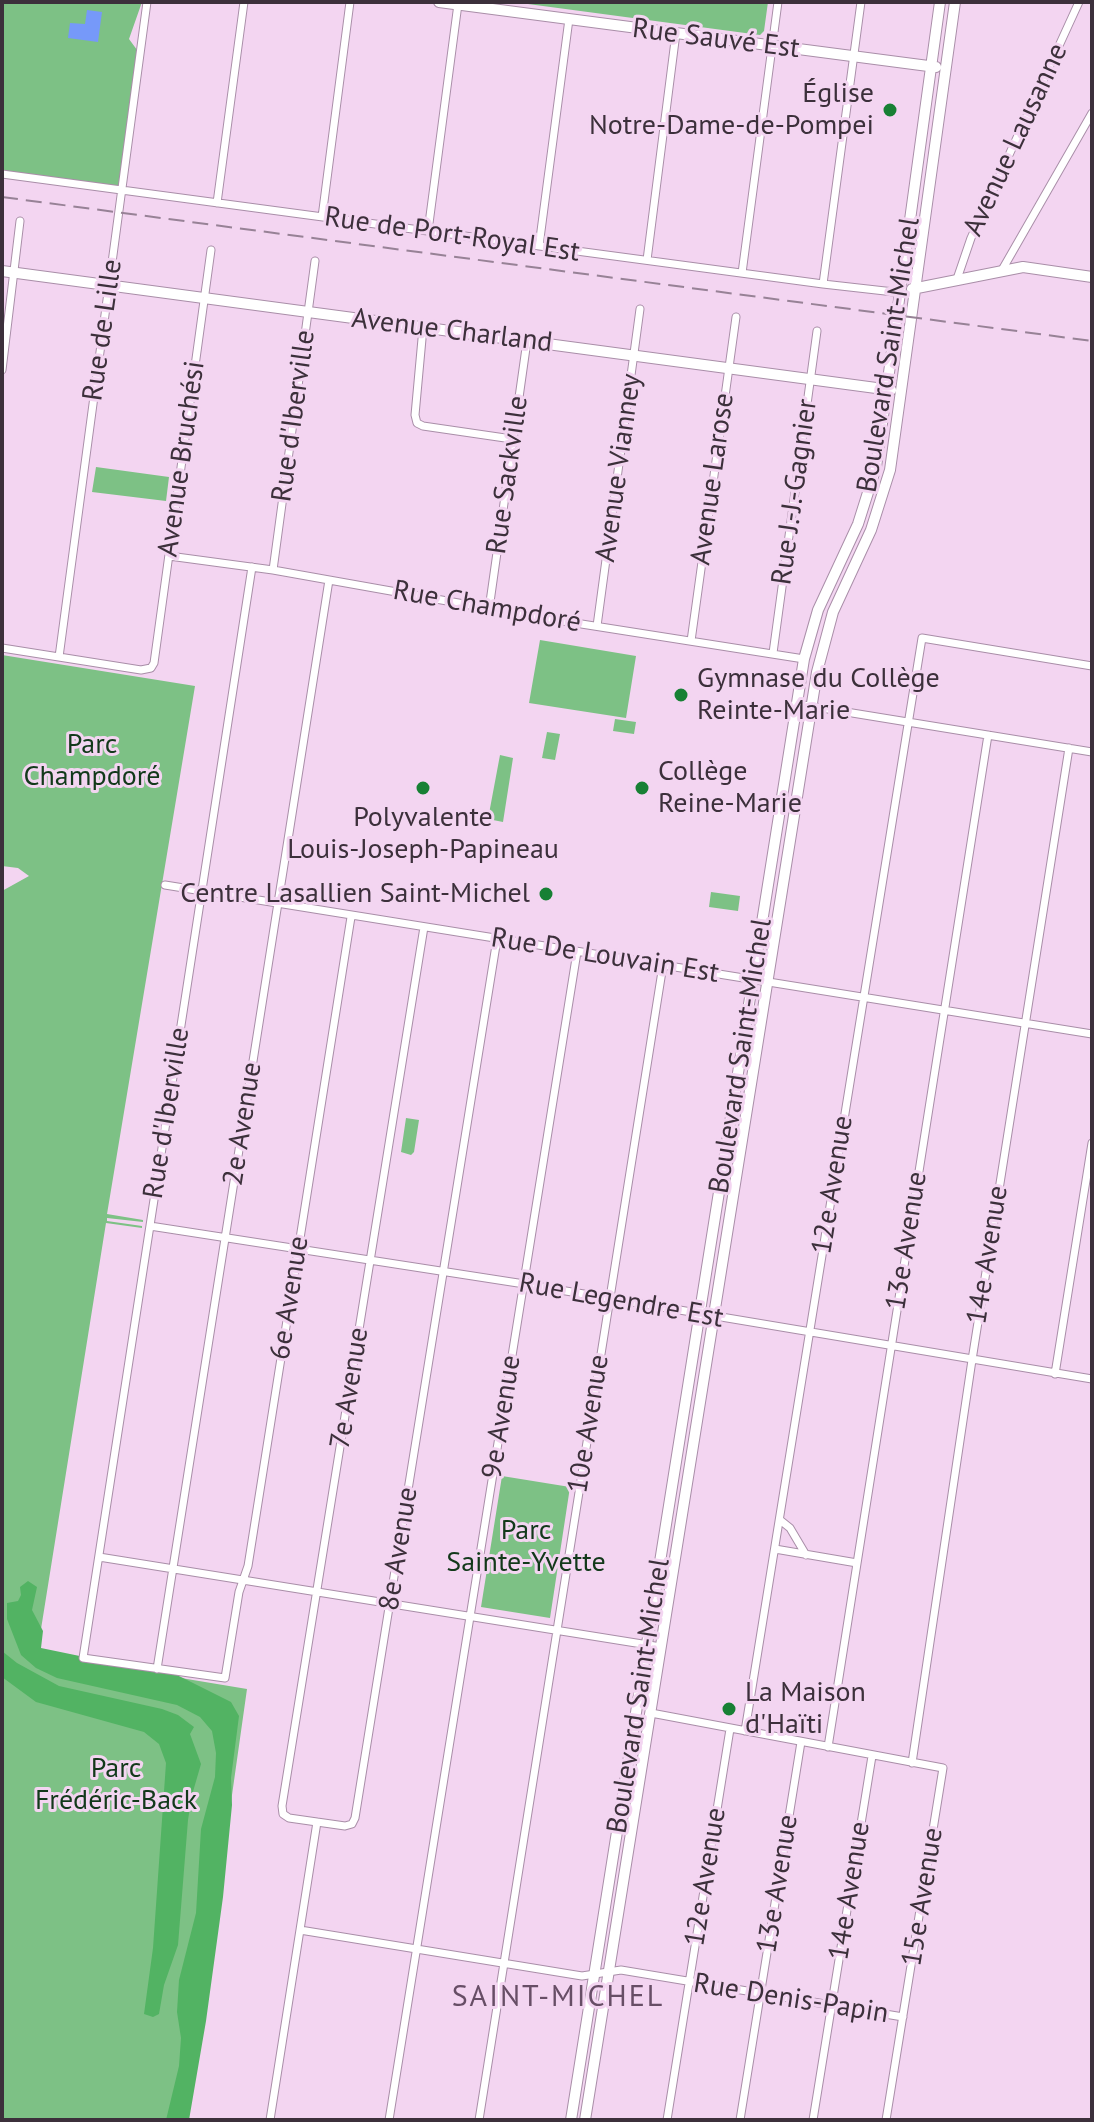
<!DOCTYPE html>
<meta charset="utf-8">
<style>
body{margin:0}
#map{position:relative;width:1094px;height:2122px;overflow:hidden;background:#f3d5f1;font-family:"PT Sans",sans-serif}
canvas{display:block}
.frame{position:absolute;inset:0;border:4px solid #3c303b;pointer-events:none}
</style>
<div id="map">
<canvas width="1094" height="2122"></canvas>
<div class="frame"></div>
</div>
<script>
const g = document.querySelector('canvas').getContext('2d');
g.lineJoin = 'round';
function paint(path, color) {
  g.fillStyle = color;
  g.fill(path, 'evenodd');
}
function toPath(rows) {
  const path = new Path2D();
  for (const r of rows) {
    path.moveTo(r[0], r[1]);
    for (let i = 2; i < r.length; i += 2) path.lineTo(r[i], r[i + 1]);
  }
  return path;
}
function strokePath(path, color, width, dash) {
  g.strokeStyle = color;
  g.lineWidth = width;
  g.lineCap = dash ? 'butt' : 'round';
  g.setLineDash(dash || []);
  g.stroke(path);
}
function label(font, color, halo, rows, align = 'center') {
  g.font = font + ' "PT Sans",sans-serif';
  g.lineWidth = 6;
  g.setLineDash([]);
  g.textBaseline = 'middle';
  g.strokeStyle = halo;
  g.fillStyle = color;
  for (const [text, x, y, turn = 0] of rows) {
    g.save();
    g.translate(x, y);
    g.rotate((+turn || 0) * Math.PI / 180);
    g.textAlign = isNaN(turn) ? turn : align;
    if (halo) g.strokeText(text, 0, 0);
    g.fillText(text, 0, 0);
    g.restore();
  }
}
paint(toPath([
 [2,2,142,2,129,39,140,54,122,191,2,175],
 [513,2,768,2,764,31,760,35],
 [96,467,169,477,166,501,92,492],
 [540,640,636,656,626,718,529,703],
 [2,655,195,686,107,1214,143,1220,143,1222,107,1218,107,1221,142,1226,142,1228,106,1223,37,1654,247,1689,186,2120,2,2120,2,891,29,876,18,868,2,866],
 [615,719,636,722,634,734,613,731],
 [547,732,560,734,555,760,542,758],
 [500,755,513,758,503,822,488,819],
 [711,892,740,896,738,911,709,907],
 [406,1118,419,1120,414,1152,411,1155,401,1152],
 [502,1476,570,1487,550,1618,481,1607]
]), '#7dc185');
paint(toPath([
 [28,1581,37,1587,32,1610,43,1631,41,1648,99,1660,167,1670,231,1702,239,1716,231,1778,232,1805,223,1897,206,2021,189,2120,166,2120,179,2066,181,2038,177,2012,179,1980,196,1913,201,1829,215,1777,216,1753,212,1731,200,1717,177,1705,57,1678,36,1668,21,1655,7,1619,7,1603,18,1601,21,1595,20,1587],
 [2,1651,17,1663,59,1686,162,1709,178,1715,194,1727,190,1734,201,1764,192,1795,188,1820,178,1945,164,1985,159,2014,153,2017,144,2014,153,1948,166,1763,159,1744,144,1732,36,1702,2,1677]
]), '#52b363');
paint(toPath([
 [87,10,102,12,98,42,68,38,70,23,85,24]
]), '#7699f9');
const street = toPath([
 [2,174,823,284,894,292,902,290],
 [217,203,244,2],
 [322,217,350,2],
 [428,231,458,4],
 [539,246,569,19],
 [647,260,676,33],
 [1002,270,1092,113],
 [742,273,778,2],
 [957,279,971,238,1079,2],
 [823,284,861,2],
 [423,328,415,415,417,423,423,426,512,439],
 [2,370,20,221],
 [169,556,273,570,537,617,804,659],
 [252,567,83,1658,225,1678,239,1592,248,1566,351,917],
 [273,570,315,261],
 [489,609,527,341],
 [597,626,640,309],
 [691,641,736,317],
 [2,648,141,670,151,668,154,663,211,250],
 [773,653,817,331],
 [59,657,147,2],
 [797,704,1092,752],
 [165,885,1092,1034],
 [424,927,282,1806,283,1814,289,1818,345,1826,352,1824,355,1818,497,939],
 [150,1226,518,1283,1092,1379],
 [1055,1374,1092,1143],
 [780,1520,790,1528,806,1555],
 [775,1549,857,1563],
 [99,1557,661,1647],
 [157,1669,329,580],
 [651,1713,943,1768,886,2120],
 [745,1731,922,638,1092,666],
 [828,1747,988,735],
 [912,1763,972,1360,1069,748],
 [300,1930,582,1976,621,1970,903,2017],
 [270,2120,317,1822],
 [389,2120,577,952],
 [479,2120,663,965],
 [667,2120,730,1729],
 [740,2120,801,1742],
 [813,2120,872,1756]
]);
const secondary = toPath([
 [439,2,936,67],
 [2,271,891,390],
 [912,289,1023,267,1092,277],
 [571,2120,804,659,818,610,858,524,876,467,940,2],
 [585,2120,817,672,833,612,871,530,890,470,955,2]
]);
strokePath(street, '#a98ea8', 9);
strokePath(secondary, '#a98ea8', 12);
strokePath(street, '#fff', 7);
strokePath(secondary, '#fff', 10);
strokePath(toPath([
 [2,197,1092,341]
]), '#978296', 2, [16, 8]);
for (const [x, y, r, color] of [
 [890,110,8,"#178034"],
 [681,695,8,"#178034"],
 [423,788,8,"#178034"],
 [642,788,8,"#178034"],
 [546,894,8,"#178034"],
 [729,1709,8,"#178034"]
]) {
  const dot = new Path2D();
  dot.arc(x, y, r, 0, 2 * Math.PI);
  g.fillStyle = color;
  g.fill(dot);
  strokePath(dot, '#f3d5f1', 3);
}
label('28px', '#3c303b', '#f3d5f1', [
 ["Rue Sauvé Est",716,39,7],
 ["Avenue Lausanne",1016,140,-65],
 ["Rue de Port-Royal Est",452,235,8],
 ["Rue de Lille",103,330,-82],
 ["Avenue Charland",452,331,7],
 ["Boulevard Saint-Michel",889,355,-81],
 ["Rue d'Iberville",294,416,-82],
 ["Avenue Bruchési",182,459,-82],
 ["Avenue Vianney",619,468,-82],
 ["Rue Sackville",508,475,-82],
 ["Avenue Larose",713,479,-82],
 ["Rue J.-J.-Gagnier",795,492,-82],
 ["Rue Champdoré",487,607,10],
 ["Rue De Louvain Est",605,956,9],
 ["Boulevard Saint-Michel",741,1056,-81],
 ["Rue d'Iberville",167,1113,-81],
 ["2e Avenue",243,1124,-81],
 ["12e Avenue",833,1185,-81],
 ["13e Avenue",907,1241,-81],
 ["14e Avenue",988,1255,-81],
 ["6e Avenue",290,1298,-81],
 ["Rue Legendre Est",621,1301,10],
 ["7e Avenue",350,1388,-81],
 ["9e Avenue",502,1417,-81],
 ["10e Avenue",589,1424,-81],
 ["8e Avenue",399,1549,-81],
 ["Boulevard Saint-Michel",639,1696,-81],
 ["12e Avenue",706,1877,-81],
 ["13e Avenue",778,1884,-81],
 ["14e Avenue",850,1891,-81],
 ["15e Avenue",923,1897,-81],
 ["Rue Denis-Papin",791,1999,9]
]);
label('28px', '#3c303b', '#f3d5f1', [
 ["Église",874,94,"right"],
 ["Notre-Dame-de-Pompei",874,126,"right"],
 ["Gymnase du Collège",697,679],
 ["Reinte-Marie",697,711],
 ["Collège",658,772],
 ["Reine-Marie",658,804],
 ["Polyvalente",423,818,"center"],
 ["Louis-Joseph-Papineau",423,850,"center"],
 ["Centre Lasallien Saint-Michel",530,894,"right"],
 ["La Maison",745,1693],
 ["d'Haïti",745,1725]
], 'left');
label('28px', '#12391a', '#f3d5f1', [
 ["Parc",92,745],
 ["Champdoré",92,777],
 ["Parc",526,1531],
 ["Sainte-Yvette",526,1563],
 ["Parc",116,1769],
 ["Frédéric-Back",116,1801]
]);
g.letterSpacing = '2px';
label('30px', '#674e66', '#f3d5f1', [
 ["SAINT-MICHEL",558,1997]
]);
g.letterSpacing = '0px';
</script>
